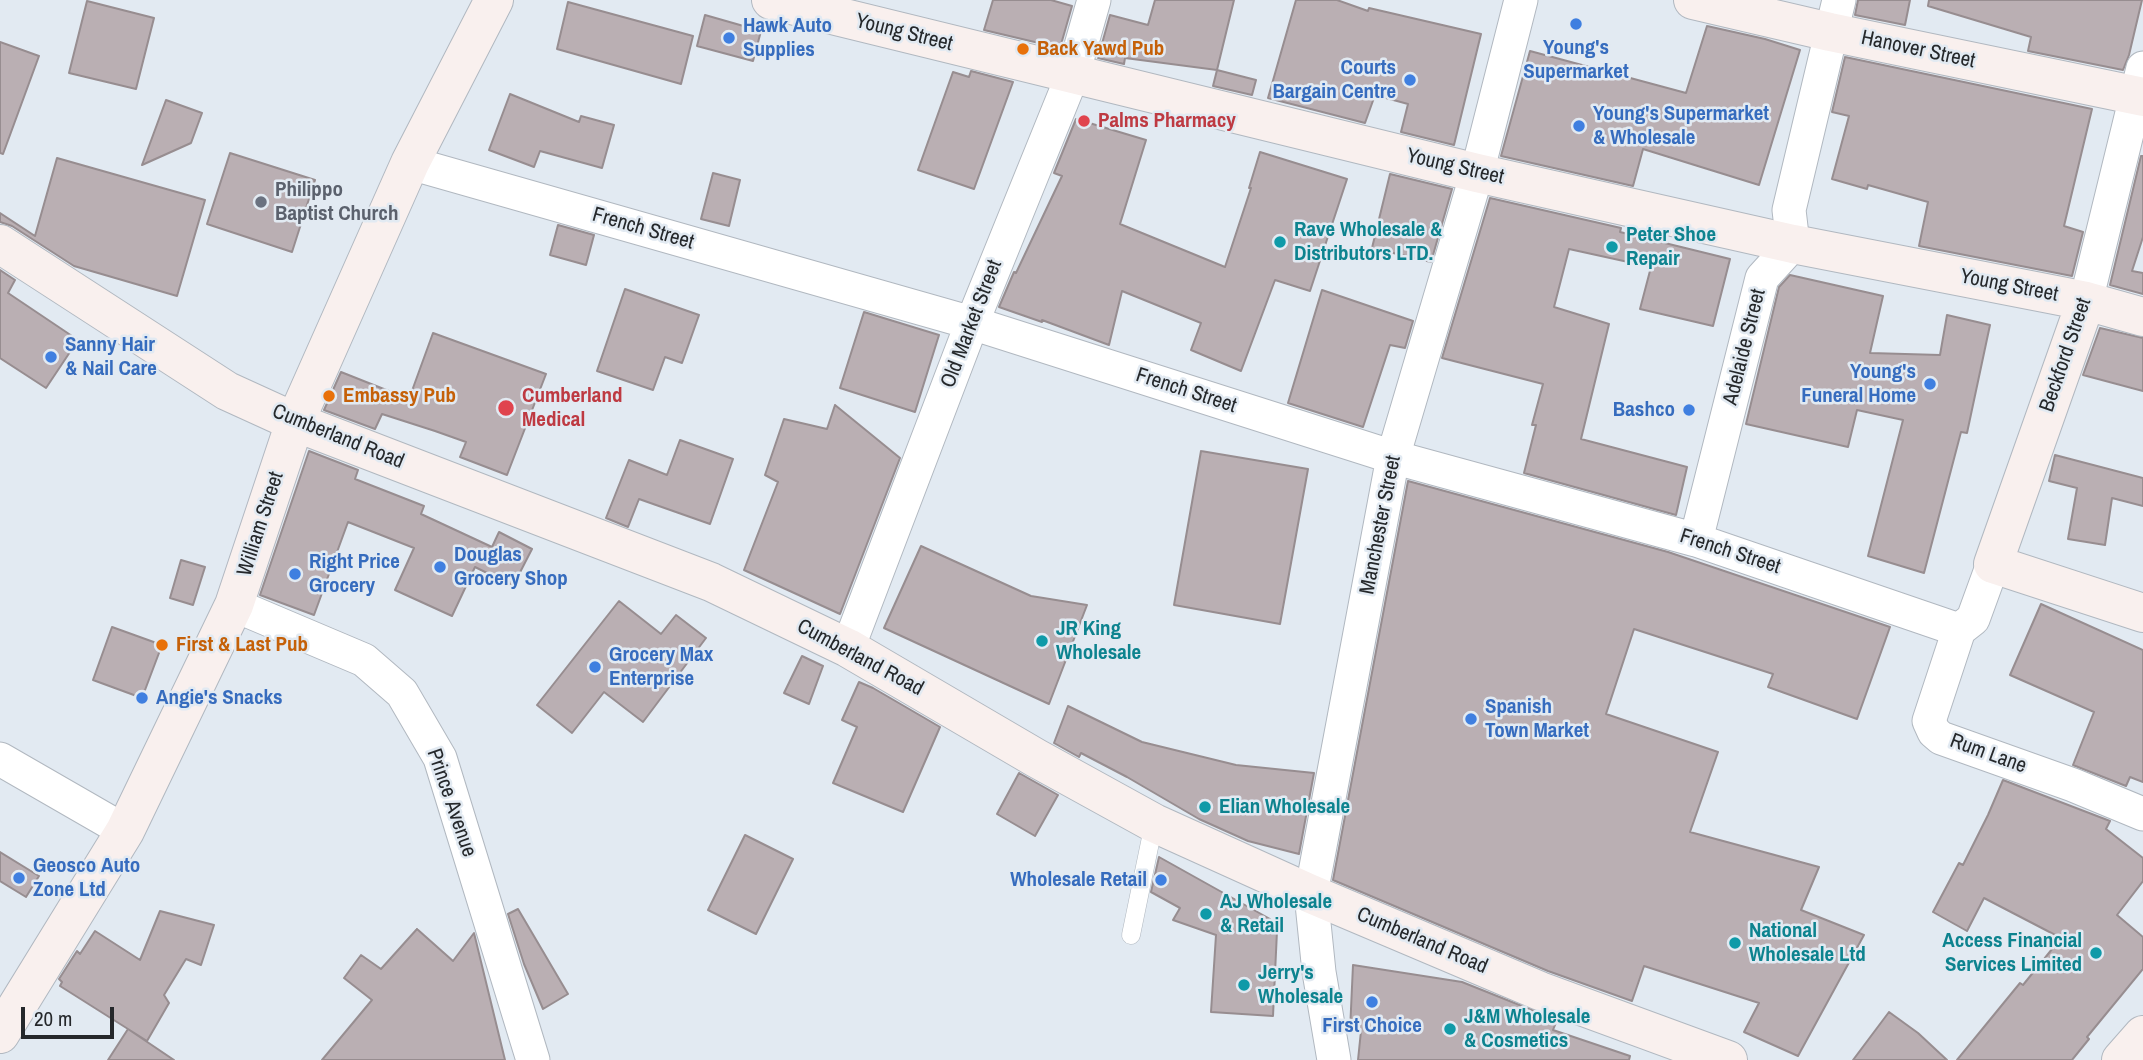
<!DOCTYPE html>
<style>
body{margin:0}
#map{position:relative;width:2143px;height:1060px;overflow:hidden;background:#e2eaf2;font-family:"Archivo Narrow",sans-serif}
canvas{display:block}
.scale{position:absolute;left:21px;top:1007px;width:93px;height:32px;box-sizing:border-box;border:4px solid #25282b;border-top:0;padding-left:9px;font-size:21px;line-height:24px;white-space:nowrap;color:#25282b;-webkit-text-stroke:5px #e2eaf2;paint-order:stroke}
</style>
<div id="map">
<canvas width="2143" height="1060"></canvas>
<div class="scale">20 m</div>
</div>
<script>
const g = document.querySelector('canvas').getContext('2d');
g.lineJoin = 'round';
function paint(path, color) {
  g.fillStyle = color;
  g.fill(path, 'evenodd');
}
function toPath(rows) {
  const path = new Path2D();
  for (const r of rows) {
    path.moveTo(r[0], r[1]);
    for (let i = 2; i < r.length; i += 2) path.lineTo(r[i], r[i + 1]);
  }
  return path;
}
function strokePath(path, color, width, dash) {
  g.strokeStyle = color;
  g.lineWidth = width;
  g.lineCap = dash ? 'butt' : 'round';
  g.setLineDash(dash || []);
  g.stroke(path);
}
function label(font, color, halo, rows, align = 'center') {
  g.font = font + ' "Archivo Narrow",sans-serif';
  g.lineWidth = 5;
  g.setLineDash([]);
  g.textBaseline = 'middle';
  g.strokeStyle = halo;
  g.fillStyle = color;
  for (const [text, x, y, turn = 0] of rows) {
    g.save();
    g.translate(x, y);
    g.rotate((+turn || 0) * Math.PI / 180);
    g.textAlign = isNaN(turn) ? turn : align;
    if (halo) g.strokeText(text, 0, 0);
    g.fillText(text, 0, 0);
    g.restore();
  }
}
const building = toPath([
 [993,0,1051,0,1072,6,1060,48,984,30,993,0],
 [1155,0,1234,0,1217,70,1125,58,1124,64,1098,58,1110,15,1148,25,1155,0],
 [1296,0,1337,0,1368,11,1369,8,1481,34,1454,145,1401,132,1408,104,1375,95,1365,123,1268,98,1296,0],
 [1858,0,1910,0,1905,25,1855,15,1858,0],
 [1929,0,2142,0,2129,55,2123,70,2028,51,2031,37,1928,6,1929,0],
 [87,1,154,18,136,89,69,73,87,1],
 [568,2,693,36,681,84,557,49,568,2],
 [705,15,761,31,753,61,697,46,705,15],
 [1707,26,1765,39,1800,50,1759,185,1643,149,1633,186,1501,156,1530,51,1686,93,1707,26],
 [0,42,39,56,3,154,0,153,0,42],
 [1845,57,2092,109,2064,226,2083,232,2072,276,1919,246,1928,202,1868,185,1867,189,1832,179,1849,116,1832,112,1845,57],
 [1217,70,1256,80,1252,95,1213,86,1217,70],
 [971,71,1013,82,974,189,918,170,953,72,969,77,971,71],
 [510,94,579,122,581,116,614,125,602,168,540,151,534,167,489,150,510,94],
 [166,100,202,113,191,143,142,165,166,100],
 [1076,119,1146,140,1120,224,1225,267,1251,188,1249,188,1260,152,1347,179,1310,291,1275,280,1241,371,1191,350,1201,323,1122,291,1109,345,1042,320,1042,322,999,307,1014,272,1016,273,1062,176,1054,173,1076,119],
 [230,153,315,180,292,252,207,224,230,153],
 [2141,156,2143,156,2143,237,2132,271,2143,273,2143,294,2110,285,2141,156],
 [57,158,205,200,177,296,74,266,12,226,0,222,0,213,35,236,57,158],
 [713,173,740,180,729,226,701,219,713,173],
 [1390,174,1452,189,1431,262,1372,248,1390,174],
 [1490,198,1621,228,1620,232,1730,259,1713,326,1640,309,1651,267,1569,249,1554,307,1609,324,1581,439,1687,467,1676,515,1524,473,1536,425,1532,425,1543,384,1442,358,1490,198],
 [558,225,594,235,586,265,550,255,558,225],
 [0,270,15,280,8,293,78,340,46,388,0,358,0,270],
 [1790,275,1883,296,1870,353,1940,355,1947,315,1990,325,1967,433,1961,432,1924,573,1868,556,1903,420,1857,410,1848,447,1746,424,1779,287,1790,275],
 [625,289,699,315,682,363,665,357,653,390,597,371,625,289],
 [1322,290,1413,321,1405,348,1390,345,1363,427,1288,403,1322,290],
 [864,312,939,335,915,412,840,388,864,312],
 [2100,328,2143,338,2143,391,2083,375,2100,328],
 [433,333,546,374,507,475,460,457,466,442,435,431,382,414,375,429,324,410,341,372,409,399,433,333],
 [835,405,900,458,840,614,744,570,778,482,765,475,784,419,827,429,835,405],
 [680,440,733,459,710,524,639,499,628,527,606,518,629,460,667,475,680,440],
 [309,451,358,470,355,479,424,506,421,514,492,547,499,532,532,549,513,586,475,567,452,616,395,590,414,548,348,522,314,615,260,595,309,451],
 [1201,451,1308,469,1280,624,1174,605,1201,451],
 [2055,455,2143,478,2143,506,2112,498,2105,545,2068,539,2077,488,2049,481,2055,455],
 [1408,481,1668,552,1890,627,1857,719,1768,687,1773,674,1634,629,1606,714,1718,752,1690,832,1819,867,1801,910,1864,935,1798,1056,1744,1032,1759,1003,1644,966,1632,1001,1548,971,1333,880,1408,481],
 [921,546,1031,596,1087,605,1049,704,884,628,921,546],
 [181,560,205,567,193,605,170,598,181,560],
 [619,601,661,634,676,615,706,638,643,722,604,692,572,733,537,705,619,601],
 [2041,604,2143,650,2143,782,2130,777,2126,786,2073,765,2094,712,2010,675,2041,604],
 [112,627,162,645,142,698,93,680,112,627],
 [802,656,823,666,809,704,784,693,802,656],
 [859,682,873,688,940,727,903,812,833,783,857,727,842,720,859,682],
 [1068,706,1142,742,1236,765,1314,773,1299,854,1248,841,1199,819,1127,777,1081,753,1079,757,1054,743,1068,706],
 [1019,773,1058,795,1035,836,997,814,1019,773],
 [2003,780,2110,821,2106,829,2143,858,2143,881,2117,915,2143,937,2143,969,2087,1037,2089,1039,2072,1060,1957,1060,2020,983,2023,985,2061,938,1984,898,1967,931,1933,912,1959,863,1963,865,1988,815,2003,780],
 [745,835,793,859,756,934,708,910,745,835],
 [0,852,39,876,26,897,0,881,0,852],
 [1159,857,1270,919,1277,931,1273,1016,1211,1012,1216,935,1173,920,1180,908,1151,892,1159,857],
 [518,909,568,994,543,1009,524,964,508,914,518,909],
 [160,911,214,925,201,965,186,959,164,995,169,1003,147,1041,60,986,62,982,59,979,77,951,80,954,95,931,140,960,160,911],
 [417,929,453,961,474,933,505,1060,322,1060,372,1000,344,978,361,955,381,969,417,929],
 [1353,965,1462,982,1557,1020,1553,1030,1630,1056,1629,1060,1358,1060,1361,1031,1350,1031,1353,965],
 [1889,1012,1918,1033,1947,1060,1853,1060,1889,1012],
 [128,1029,174,1060,108,1060,128,1029]
]);
paint(building, '#baafb3');
strokePath(building, '#978d90', 2);
const lane = toPath([
 [1131,935,1154,823]
]);
const street = toPath([
 [410,163,972,323,1393,457,1696,540,1959,630],
 [2086,301,2143,68],
 [1696,540,1762,278,1793,244,1789,210,1839,0],
 [234,605,364,660,402,693,440,758,533,1060],
 [1959,630,1929,721,1934,732,1941,738,2073,785,2143,814],
 [1959,630,1973,619,1993,564],
 [848,648,972,323,1073,74,1094,0],
 [0,759,125,831],
 [1334,1060,1319,972,1311,894,1393,457,1477,173,1521,0]
]);
const secondary = toPath([
 [771,0,1477,173,1793,244,2086,301,2143,317],
 [1693,0,1830,32,2143,97],
 [0,244,227,391,295,422,711,582,848,648,1036,758,1154,823,1311,894,1540,991,1728,1060],
 [2086,301,1993,564,2143,613],
 [0,1034,125,831,234,605,295,422,410,163,494,0],
 [2121,1060,2143,1035]
]);
strokePath(lane, '#b1b8c0', 19);
strokePath(street, '#b1b8c0', 35);
strokePath(secondary, '#b1b8c0', 40);
strokePath(lane, '#fff', 18);
strokePath(street, '#fff', 33);
strokePath(secondary, '#f9f0ee', 38);
for (const [x, y, r, color] of [
 [1576,24,7,"#3f7fe0"],
 [729,38,7,"#3f7fe0"],
 [1023,49,7,"#e8710a"],
 [1410,80,7,"#3f7fe0"],
 [1084,121,7,"#e0444e"],
 [1579,126,7,"#3f7fe0"],
 [261,202,7,"#6b7280"],
 [1280,242,7,"#0f9aa8"],
 [1612,247,7,"#0f9aa8"],
 [51,357,7,"#3f7fe0"],
 [1930,384,7,"#3f7fe0"],
 [329,396,7,"#e8710a"],
 [506,408,9,"#e0444e"],
 [1689,410,7,"#3f7fe0"],
 [440,567,7,"#3f7fe0"],
 [295,574,7,"#3f7fe0"],
 [1042,641,7,"#0f9aa8"],
 [162,645,7,"#e8710a"],
 [595,667,7,"#3f7fe0"],
 [142,698,7,"#3f7fe0"],
 [1471,719,7,"#3f7fe0"],
 [1205,807,7,"#0f9aa8"],
 [19,878,7,"#3f7fe0"],
 [1161,880,7,"#3f7fe0"],
 [1206,914,7,"#0f9aa8"],
 [1735,943,7,"#0f9aa8"],
 [2096,953,7,"#0f9aa8"],
 [1244,985,7,"#0f9aa8"],
 [1372,1002,7,"#3f7fe0"],
 [1450,1029,7,"#0f9aa8"]
]) {
  const dot = new Path2D();
  dot.arc(x, y, r, 0, 2 * Math.PI);
  g.fillStyle = color;
  g.fill(dot);
  strokePath(dot, '#e2eaf2', 2.5);
}
label('bold 21px', '#366cbe', '#e2eaf2', [
 ["Hawk Auto",743,26],
 ["Supplies",743,50],
 ["Young's",1576,48,"center"],
 ["Supermarket",1576,72,"center"],
 ["Courts",1396,68,"right"],
 ["Bargain Centre",1396,92,"right"],
 ["Young's Supermarket",1593,114],
 ["& Wholesale",1593,138],
 ["Sanny Hair",65,345],
 ["& Nail Care",65,369],
 ["Young's",1916,372,"right"],
 ["Funeral Home",1916,396,"right"],
 ["Bashco",1675,410,"right"],
 ["Douglas",454,555],
 ["Grocery Shop",454,579],
 ["Right Price",309,562],
 ["Grocery",309,586],
 ["Grocery Max",609,655],
 ["Enterprise",609,679],
 ["Angie's Snacks",156,698],
 ["Spanish",1485,707],
 ["Town Market",1485,731],
 ["Geosco Auto",33,866],
 ["Zone Ltd",33,890],
 ["Wholesale Retail",1147,880,"right"],
 ["First Choice",1372,1026,"center"]
], 'left');
label('21px', '#25282b', '#e2eaf2', [
 ["Young Street",904,33,14],
 ["Hanover Street",1918,50,12],
 ["Young Street",1455,167,13],
 ["French Street",643,229,16],
 ["Young Street",2009,286,11],
 ["Old Market Street",972,324,-69],
 ["Adelaide Street",1745,347,-76],
 ["Beckford Street",2066,355,-71],
 ["French Street",1186,391,18],
 ["Cumberland Road",338,437,22],
 ["William Street",261,524,-72],
 ["Manchester Street",1381,525,-79],
 ["French Street",1730,552,18],
 ["Cumberland Road",860,658,28],
 ["Rum Lane",1988,754,20],
 ["Prince Avenue",451,803,71],
 ["Cumberland Road",1422,941,23]
]);
label('bold 21px', '#c56008', '#e2eaf2', [
 ["Back Yawd Pub",1037,49],
 ["Embassy Pub",343,396],
 ["First & Last Pub",176,645]
], 'left');
label('bold 21px', '#be3a42', '#e2eaf2', [
 ["Palms Pharmacy",1098,121],
 ["Cumberland",522,396],
 ["Medical",522,420]
], 'left');
label('bold 21px', '#5b616d', '#e2eaf2', [
 ["Philippo",275,190],
 ["Baptist Church",275,214]
], 'left');
label('bold 21px', '#0d838f', '#e2eaf2', [
 ["Rave Wholesale &",1294,230],
 ["Distributors LTD.",1294,254],
 ["Peter Shoe",1626,235],
 ["Repair",1626,259],
 ["JR King",1056,629],
 ["Wholesale",1056,653],
 ["Elian Wholesale",1219,807],
 ["AJ Wholesale",1220,902],
 ["& Retail",1220,926],
 ["National",1749,931],
 ["Wholesale Ltd",1749,955],
 ["Access Financial",2082,941,"right"],
 ["Services Limited",2082,965,"right"],
 ["Jerry's",1258,973],
 ["Wholesale",1258,997],
 ["J&M Wholesale",1464,1017],
 ["& Cosmetics",1464,1041]
], 'left');
</script>
